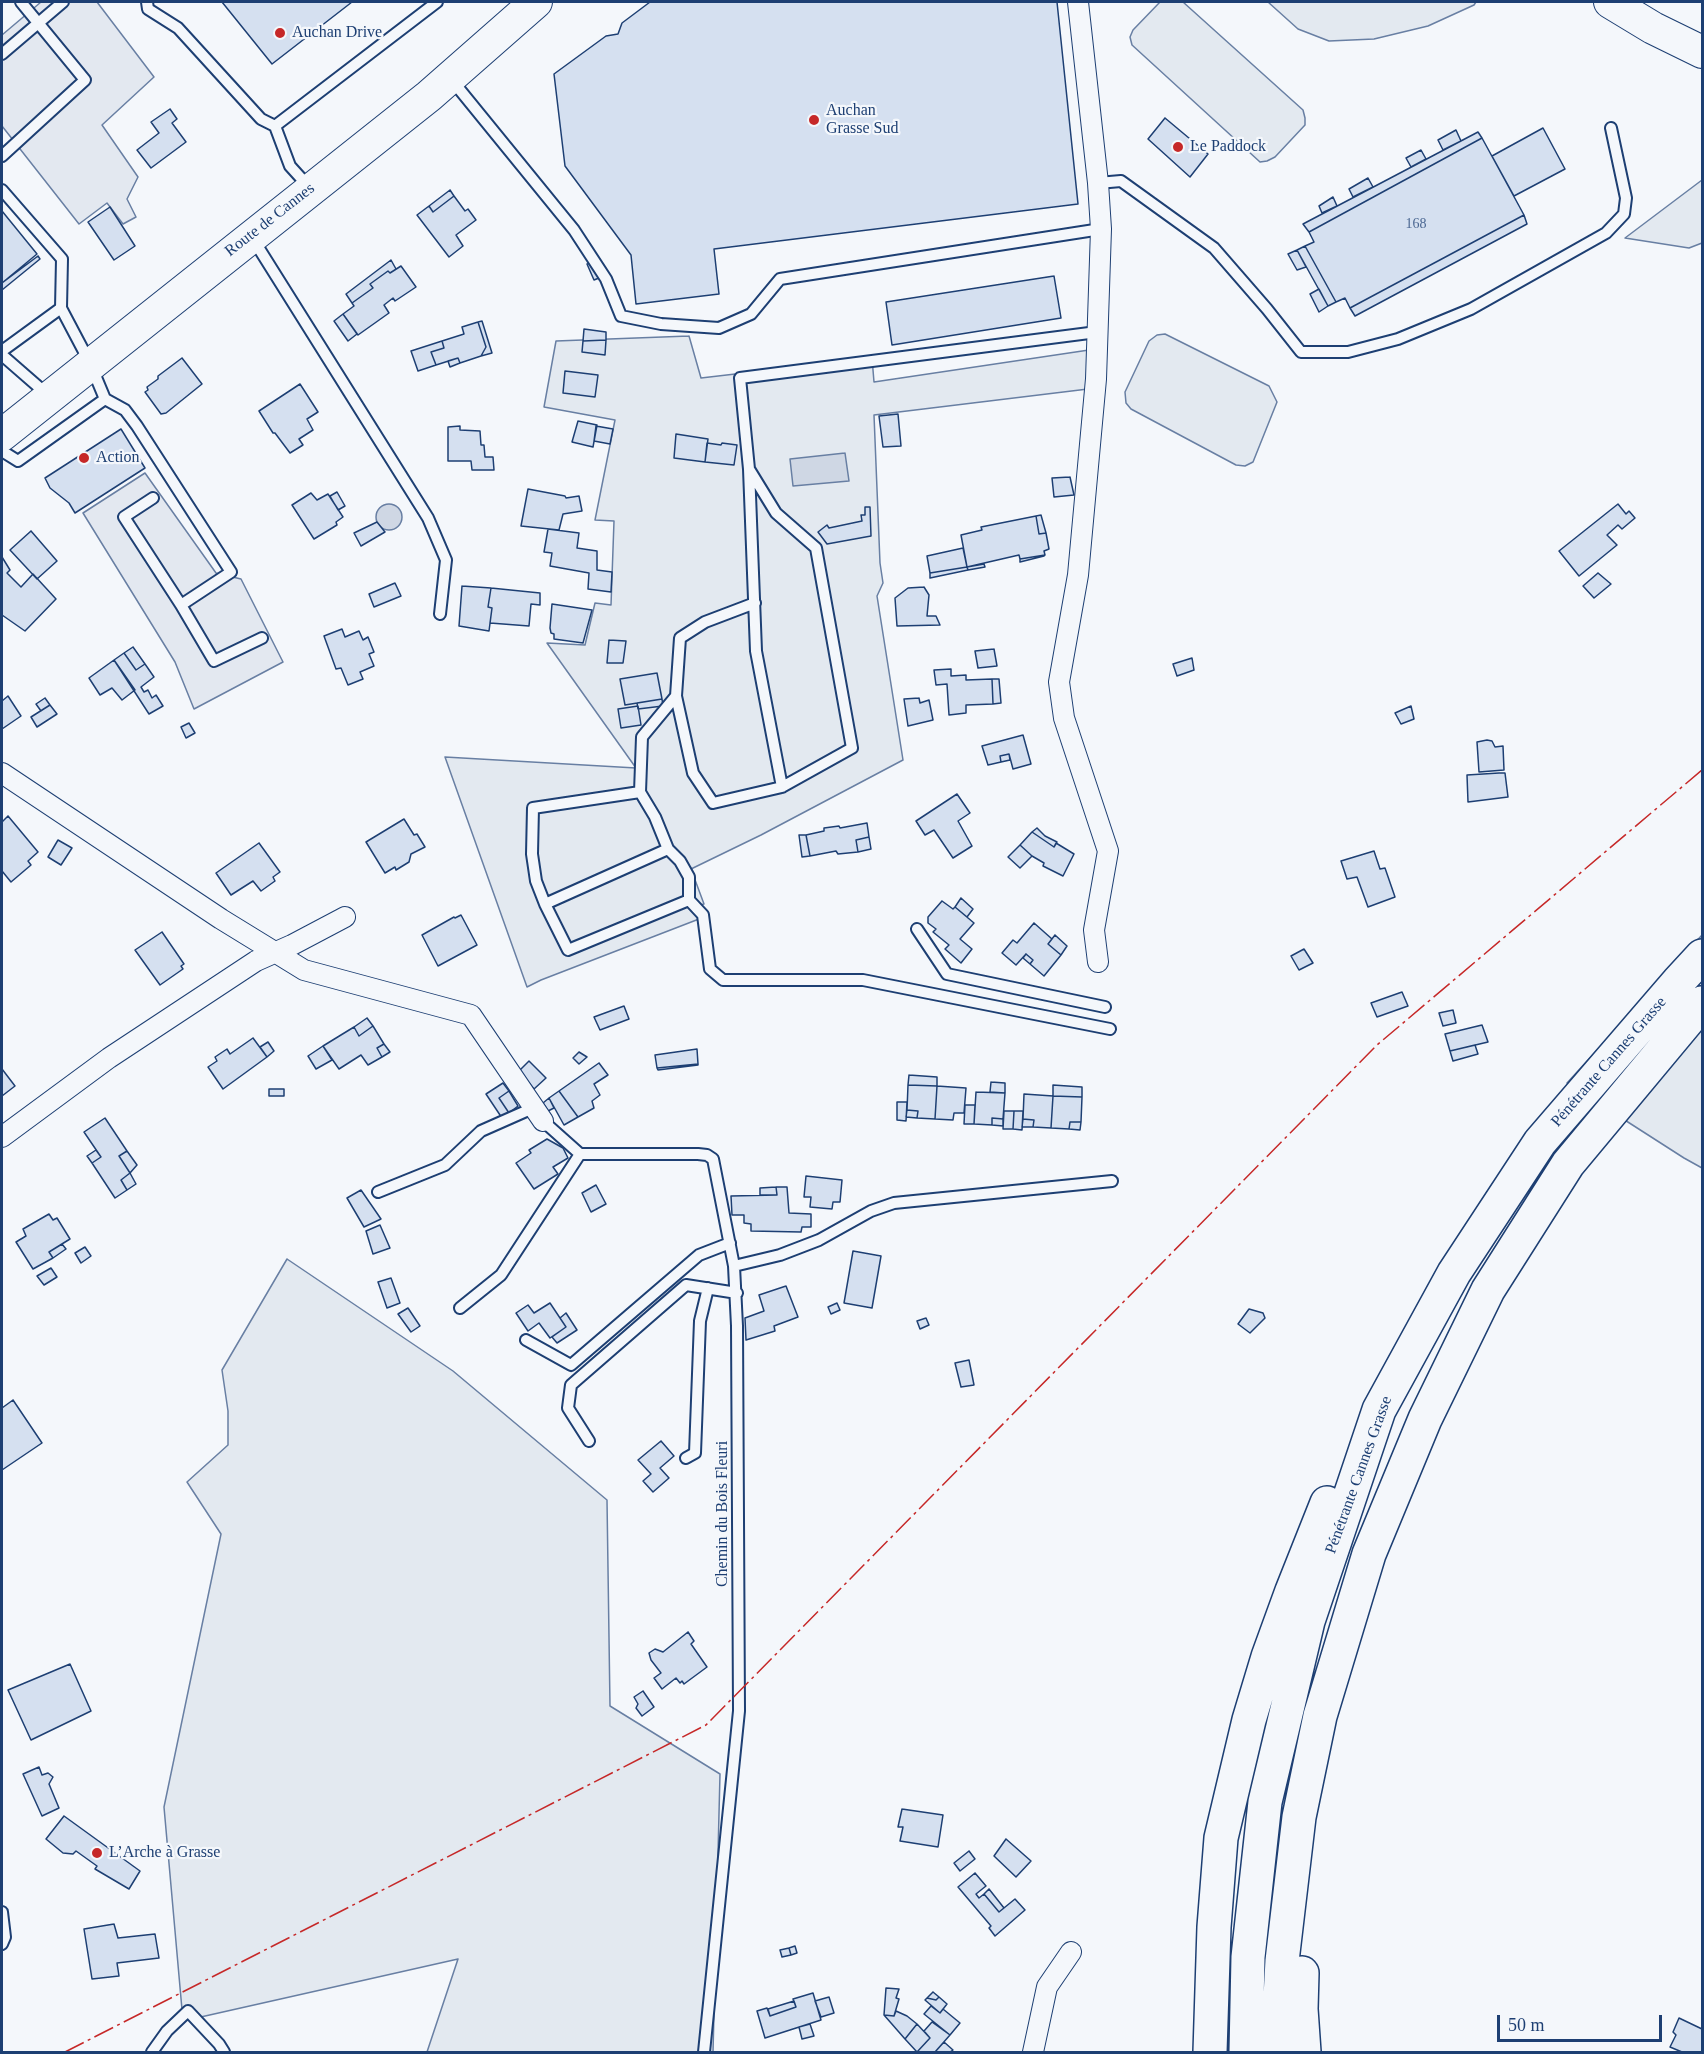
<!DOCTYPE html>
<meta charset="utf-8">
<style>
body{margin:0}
#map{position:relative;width:1704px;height:2054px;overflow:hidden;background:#f4f7fb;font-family:Georgia,serif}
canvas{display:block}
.frame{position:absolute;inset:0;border:3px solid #1d3f73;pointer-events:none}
.scale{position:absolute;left:1497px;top:2015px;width:165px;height:27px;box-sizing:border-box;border:3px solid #1d3f73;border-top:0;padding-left:8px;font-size:18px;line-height:21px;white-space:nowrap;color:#1d3f73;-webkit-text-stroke:4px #f4f7fb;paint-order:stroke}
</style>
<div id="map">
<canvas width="1704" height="2054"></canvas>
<div class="frame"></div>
<div class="scale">50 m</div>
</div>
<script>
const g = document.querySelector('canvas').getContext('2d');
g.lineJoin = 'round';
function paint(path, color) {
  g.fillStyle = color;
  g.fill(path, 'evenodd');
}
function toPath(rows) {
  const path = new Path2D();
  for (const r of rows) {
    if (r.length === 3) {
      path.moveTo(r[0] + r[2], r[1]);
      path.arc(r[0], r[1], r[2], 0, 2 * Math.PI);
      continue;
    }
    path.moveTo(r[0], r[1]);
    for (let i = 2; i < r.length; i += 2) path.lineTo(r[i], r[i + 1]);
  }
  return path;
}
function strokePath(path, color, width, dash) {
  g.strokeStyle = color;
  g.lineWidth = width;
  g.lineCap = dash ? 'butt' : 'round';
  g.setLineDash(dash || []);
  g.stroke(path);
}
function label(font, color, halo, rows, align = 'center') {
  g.font = font + ' Georgia,serif';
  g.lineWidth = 4.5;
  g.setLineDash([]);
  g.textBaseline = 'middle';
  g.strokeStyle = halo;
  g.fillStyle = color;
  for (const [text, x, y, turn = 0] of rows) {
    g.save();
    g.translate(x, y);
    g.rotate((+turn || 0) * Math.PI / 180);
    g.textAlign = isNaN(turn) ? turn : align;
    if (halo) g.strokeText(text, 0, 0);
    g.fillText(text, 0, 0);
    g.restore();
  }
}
const green = toPath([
 [1160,2,1183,2,1303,110,1305,118,1305,125,1275,157,1267,161,1260,162,1132,45,1130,37,1133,30,1160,2],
 [1268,2,1476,2,1474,5,1428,26,1374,39,1329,41,1298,29,1268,2],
 [1702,180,1702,243,1689,248,1625,238,1702,180],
 [1165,334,1269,386,1277,402,1253,462,1245,466,1236,465,1131,409,1126,403,1125,392,1149,341,1157,335,1165,334],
 [689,336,701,378,872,358,874,382,1089,350,1088,389,874,415,880,563,883,583,877,596,903,760,761,835,691,869,704,904,697,906,699,919,541,980,527,987,445,757,636,768,547,643,585,645,595,603,611,605,614,521,595,520,615,420,544,407,556,341,689,336],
 [1702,935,1702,1168,1684,1158,1567,1083,1702,935],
 [287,1259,453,1371,607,1500,610,1706,720,1774,713,2052,427,2052,458,1959,183,2021,164,1807,221,1534,187,1482,228,1445,228,1411,222,1370,287,1259]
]);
paint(green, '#e3e9f0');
strokePath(green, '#687fa3', 1.5);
const parking = toPath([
 [41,2,97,2,154,77,102,125,138,177,127,199,136,217,123,224,107,203,79,224,2,126,2,35,41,2],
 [145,473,216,573,241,579,283,662,194,709,175,662,83,513,145,473]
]);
paint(parking, '#e3e8f0');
strokePath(parking, '#687fa3', 1.5);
const water = toPath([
 [845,453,849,481,793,486,790,459,845,453],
 [389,517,13]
]);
paint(water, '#cfd7e4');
strokePath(water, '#687fa3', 1.5);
const building = toPath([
 [222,2,352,2,272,64,222,2],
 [650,2,1057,2,1078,204,714,249,719,294,636,304,631,255,565,166,554,74,606,36,618,34,622,23,650,2],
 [170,109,177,119,172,123,186,142,151,168,137,150,159,133,151,122,170,109],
 [1165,118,1208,154,1190,177,1148,139,1165,118],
 [1543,128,1565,169,1514,196,1492,156,1543,128],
 [1456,130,1461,141,1443,150,1438,140,1456,130],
 [1478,132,1482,138,1309,232,1303,224,1478,132],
 [1482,138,1524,215,1350,308,1345,298,1336,302,1305,246,1314,242,1309,232,1482,138],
 [1421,150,1426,159,1411,167,1406,158,1421,150],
 [1368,178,1373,187,1353,197,1349,189,1368,178],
 [450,190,454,196,433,212,429,206,450,190],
 [454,196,465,211,468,209,476,220,456,235,463,246,449,257,417,215,429,206,433,212,454,196],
 [1333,197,1337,206,1322,213,1319,206,1333,197],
 [110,207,135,246,114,260,88,222,110,207],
 [2,211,37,254,2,283,2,211],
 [1524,215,1527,224,1355,316,1350,308,1524,215],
 [1305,246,1336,302,1328,306,1297,250,1305,246],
 [1297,250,1306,267,1297,270,1288,254,1297,250],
 [38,256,40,259,2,290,2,283,38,256],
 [391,260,396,269,390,273,388,271,370,284,373,288,352,303,346,294,391,260],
 [592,263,599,278,594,280,587,264,592,263],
 [401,266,416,287,395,301,393,298,384,305,389,313,358,335,343,314,354,306,352,303,373,288,370,284,388,271,390,273,401,266],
 [1054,276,1061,318,892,345,886,302,1054,276],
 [1319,289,1328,306,1319,312,1310,294,1319,289],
 [343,314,357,334,348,341,334,321,343,314],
 [482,321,492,353,481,356,486,347,478,322,482,321],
 [478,322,486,347,481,356,460,363,458,358,436,365,431,352,444,348,442,341,464,334,462,327,478,322],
 [584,329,606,332,606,340,583,341,584,329],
 [606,340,605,355,582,352,583,341,606,340],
 [442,341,444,348,431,352,436,365,418,371,411,351,442,341],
 [182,358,202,384,166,413,161,414,145,392,148,390,147,387,158,379,158,376,182,358],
 [458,358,460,363,450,367,448,361,458,358],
 [565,371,598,375,595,397,563,393,565,371],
 [300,384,318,412,307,419,313,430,299,439,303,445,290,453,275,433,273,433,259,411,300,384],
 [898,414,901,446,883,447,879,416,898,414],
 [578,421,597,425,593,447,572,442,578,421],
 [460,426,460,430,480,431,481,445,484,445,485,457,493,457,494,470,472,470,471,461,448,461,448,427,460,426],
 [596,426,613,429,610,444,594,441,596,426],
 [121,429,145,468,75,513,69,503,50,488,45,478,121,429],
 [676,434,708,439,705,462,674,458,676,434],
 [707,443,721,445,722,443,737,445,734,465,705,462,707,443],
 [1070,477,1074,495,1054,497,1052,478,1070,477],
 [528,489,565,496,566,498,579,496,582,511,563,514,559,530,521,526,528,489],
 [337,492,345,506,338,510,330,496,337,492],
 [311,493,317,500,328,494,343,517,336,522,337,525,314,539,292,505,311,493],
 [1618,504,1626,514,1629,511,1635,518,1622,529,1618,525,1607,535,1617,545,1579,576,1559,551,1618,504],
 [865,507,870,507,871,536,827,544,818,532,827,525,829,528,862,521,861,515,865,515,865,507],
 [1041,515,1046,533,1039,534,1036,516,1041,515],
 [1036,516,1039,534,1046,533,1049,549,1044,551,1045,555,1020,559,1019,555,967,567,961,535,982,530,981,527,1036,516],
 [377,522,385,532,361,546,354,533,377,522],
 [548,529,579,533,577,548,597,551,597,570,612,572,611,592,588,589,589,573,550,566,552,553,544,552,548,529],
 [31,531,57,561,37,579,10,550,31,531],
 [963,548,967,567,930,573,927,556,963,548],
 [1045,555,1044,556,1020,562,1020,559,1045,555],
 [2,557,10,570,7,573,21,587,33,574,56,599,25,631,2,615,2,557],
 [984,564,985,567,968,570,967,567,984,564],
 [967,567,968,570,930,578,930,573,967,567],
 [1598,573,1611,584,1594,598,1583,586,1598,573],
 [395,583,401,596,374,607,369,594,395,583],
 [462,586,491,588,488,607,492,608,489,631,459,626,462,586],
 [924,587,929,595,927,616,936,616,940,625,897,626,895,598,908,588,924,587],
 [491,588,540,593,540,605,531,604,529,626,490,623,492,608,488,607,491,588],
 [552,604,592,610,583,643,554,639,554,634,551,633,550,628,552,604],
 [342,629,345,637,359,631,363,640,368,637,374,652,369,654,374,666,360,672,363,679,348,685,341,668,336,669,324,636,342,629],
 [609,640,626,641,623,663,607,663,609,640],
 [133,647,145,664,136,670,124,653,133,647],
 [994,649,997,666,978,668,975,651,994,649],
 [124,653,136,670,145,664,154,677,141,687,144,692,148,690,152,698,156,695,163,706,149,714,114,660,124,653],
 [1192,658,1194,670,1177,676,1173,664,1192,658],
 [114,660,135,690,122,700,112,688,100,695,89,678,114,660],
 [951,669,951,676,966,675,966,680,992,679,993,704,966,705,966,713,949,715,947,684,936,685,934,670,951,669],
 [657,673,662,699,625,705,620,679,657,673],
 [992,679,999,679,1001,703,993,704,992,679],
 [8,696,21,716,2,729,2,701,8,696],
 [45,698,50,705,41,711,36,704,45,698],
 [919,698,920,703,929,700,933,720,908,726,904,699,919,698],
 [662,699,663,706,638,709,637,703,662,699],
 [50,705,57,714,37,727,31,717,50,705],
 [638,706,641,725,621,728,618,709,638,706],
 [1411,706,1414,719,1401,724,1395,713,1411,706],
 [189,723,195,733,186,738,181,727,189,723],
 [1023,735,1031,764,1013,769,1009,754,1000,756,1001,762,988,765,982,746,1023,735],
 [1487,740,1492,741,1495,747,1503,746,1504,770,1479,772,1477,742,1487,740],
 [1009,754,1010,760,1001,762,1000,756,1009,754],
 [1499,773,1505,773,1508,797,1468,802,1467,775,1499,773],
 [957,794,970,813,958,821,972,846,953,858,934,830,925,835,916,821,957,794],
 [8,816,38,852,28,861,31,865,11,882,2,871,2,822,8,816],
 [404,819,414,835,417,834,425,847,411,854,409,862,396,870,395,867,385,873,366,842,404,819],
 [867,823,869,837,856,840,858,852,838,854,836,851,810,856,806,835,824,831,824,828,839,826,840,828,867,823],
 [1037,828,1045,836,1057,842,1054,847,1032,832,1037,828],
 [1032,832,1054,847,1056,843,1074,854,1063,876,1043,866,1044,863,1032,856,1020,845,1032,832],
 [799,835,806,835,810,856,802,857,799,835],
 [869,837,871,849,858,852,856,840,869,837],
 [58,840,72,848,61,865,48,857,58,840],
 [259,843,280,872,273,877,275,881,261,891,253,881,231,895,216,873,259,843],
 [1020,845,1032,856,1020,868,1008,857,1020,845],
 [1374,851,1380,869,1385,868,1395,897,1368,907,1357,877,1347,879,1341,861,1374,851],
 [961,898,973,909,967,917,955,907,961,898],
 [942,901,953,909,955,907,974,923,960,939,972,949,961,963,945,949,949,945,933,932,936,929,928,923,928,917,942,901],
 [461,915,477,945,438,966,422,935,454,917,455,918,461,915],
 [1034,923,1052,939,1048,944,1061,955,1044,976,1030,964,1033,960,1026,954,1016,965,1002,953,1013,940,1017,943,1034,923],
 [162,932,184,964,181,966,183,969,160,985,135,950,162,932],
 [1055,935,1067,946,1061,955,1048,944,1055,935],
 [1304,949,1313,963,1299,970,1291,956,1304,949],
 [1026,954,1033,960,1030,964,1023,958,1026,954],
 [1402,992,1408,1006,1377,1017,1371,1003,1402,992],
 [624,1006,629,1019,600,1030,594,1017,624,1006],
 [1453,1010,1456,1023,1443,1026,1439,1013,1453,1010],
 [367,1018,373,1026,359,1036,354,1027,367,1018],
 [1482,1025,1488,1042,1450,1051,1445,1034,1482,1025],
 [373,1026,384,1044,377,1048,382,1057,368,1065,361,1055,339,1069,323,1046,354,1027,359,1036,373,1026],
 [253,1038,267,1057,223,1089,208,1067,217,1061,215,1057,227,1049,230,1054,253,1038],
 [268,1042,274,1051,267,1057,260,1047,268,1042],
 [384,1044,390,1052,382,1057,377,1048,384,1044],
 [1475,1045,1478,1054,1453,1061,1450,1051,1475,1045],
 [323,1046,332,1060,316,1069,308,1056,323,1046],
 [697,1049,698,1064,657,1068,655,1055,697,1049],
 [579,1052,587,1057,579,1064,573,1058,579,1052],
 [529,1061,546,1078,534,1089,519,1071,529,1061],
 [599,1063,608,1075,594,1084,600,1095,592,1101,594,1108,578,1117,559,1091,599,1063],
 [698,1064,698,1065,658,1070,657,1068,698,1064],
 [2,1069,15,1086,2,1096,2,1069],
 [909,1075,937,1077,937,1086,908,1085,909,1075],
 [991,1082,1005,1083,1005,1093,990,1092,991,1082],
 [503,1083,509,1091,499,1098,509,1113,502,1118,486,1094,503,1083],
 [908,1085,937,1086,935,1119,917,1118,918,1111,907,1110,908,1085],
 [1053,1085,1082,1087,1082,1097,1053,1096,1053,1085],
 [937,1086,966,1088,964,1113,954,1113,953,1120,935,1119,937,1086],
 [269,1089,284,1089,284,1096,269,1096,269,1089],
 [509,1091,518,1106,509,1113,499,1098,509,1091],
 [559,1091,578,1117,564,1125,549,1098,559,1091],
 [976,1092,1005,1093,1003,1119,992,1118,992,1125,974,1124,976,1092],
 [1024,1094,1053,1096,1051,1128,1033,1127,1034,1120,1023,1119,1024,1094],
 [1053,1096,1082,1097,1081,1122,1070,1122,1069,1129,1051,1128,1053,1096],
 [549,1098,554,1108,548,1111,543,1103,549,1098],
 [897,1102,907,1102,906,1121,897,1120,897,1102],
 [965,1105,975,1105,974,1124,964,1124,965,1105],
 [907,1110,918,1111,917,1118,906,1117,907,1110],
 [1004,1111,1014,1111,1013,1129,1003,1129,1004,1111],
 [1014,1111,1023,1111,1022,1130,1013,1129,1014,1111],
 [105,1118,127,1151,119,1156,130,1173,121,1180,127,1190,115,1198,92,1163,101,1157,84,1132,105,1118],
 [992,1118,1003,1119,1003,1126,992,1125,992,1118],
 [1023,1119,1034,1120,1033,1127,1022,1127,1023,1119],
 [1070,1122,1081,1122,1080,1130,1069,1129,1070,1122],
 [547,1139,563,1148,568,1158,553,1167,558,1174,534,1189,516,1163,531,1153,529,1150,547,1139],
 [96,1150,101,1157,92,1163,87,1156,96,1150],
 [127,1151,137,1165,130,1173,119,1156,127,1151],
 [130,1173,136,1184,127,1190,121,1180,130,1173],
 [806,1176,842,1180,840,1202,833,1202,832,1209,810,1207,811,1197,804,1197,806,1176],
 [596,1185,606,1204,591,1212,582,1193,596,1185],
 [776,1187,787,1187,789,1213,811,1214,811,1227,802,1227,801,1232,751,1231,751,1224,744,1223,744,1215,732,1215,731,1196,777,1195,776,1187],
 [776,1187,777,1195,760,1195,760,1188,776,1187],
 [361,1190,381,1219,364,1227,347,1198,361,1190],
 [49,1214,53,1220,57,1218,70,1239,49,1252,53,1258,33,1269,16,1242,26,1236,23,1229,49,1214],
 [380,1225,390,1248,373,1254,366,1231,380,1225],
 [62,1244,66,1249,53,1258,49,1252,62,1244],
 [85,1247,91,1256,81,1263,75,1253,85,1247],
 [853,1251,881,1256,872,1308,844,1303,853,1251],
 [51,1268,57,1277,44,1285,37,1276,51,1268],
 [391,1278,400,1303,387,1308,378,1282,391,1278],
 [786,1286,798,1317,774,1326,775,1331,746,1340,745,1318,764,1311,759,1295,786,1286],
 [550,1303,566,1327,550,1338,539,1323,528,1331,516,1313,528,1305,534,1313,550,1303],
 [837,1303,840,1310,831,1314,828,1307,837,1303],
 [408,1308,420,1326,411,1332,398,1314,408,1308],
 [1249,1309,1263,1313,1265,1318,1250,1333,1238,1324,1249,1309],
 [566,1313,577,1330,557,1343,552,1337,566,1327,560,1318,566,1313],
 [926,1318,929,1325,920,1329,917,1321,926,1318],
 [969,1360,974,1385,961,1387,955,1363,969,1360],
 [13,1400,42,1443,2,1470,2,1408,13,1400],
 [661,1441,674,1456,660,1468,669,1478,653,1492,643,1481,651,1474,638,1460,661,1441],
 [688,1632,694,1641,691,1644,707,1667,684,1684,682,1681,680,1683,676,1678,662,1689,654,1678,661,1673,651,1660,649,1653,655,1649,663,1652,688,1632],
 [70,1664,91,1711,31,1740,8,1690,70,1664],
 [643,1691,654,1707,642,1716,636,1708,638,1704,634,1697,643,1691],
 [39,1767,42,1775,48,1773,53,1777,49,1784,59,1808,42,1816,23,1774,39,1767],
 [902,1809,943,1815,938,1847,900,1841,903,1827,898,1827,902,1809],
 [64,1816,140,1871,129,1889,95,1869,97,1866,76,1851,73,1854,63,1853,46,1839,64,1816],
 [1006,1839,1031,1861,1016,1877,994,1856,1006,1839],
 [969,1851,975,1859,960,1871,954,1863,969,1851],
 [975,1873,986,1886,976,1894,979,1898,984,1894,999,1912,1015,1899,1025,1910,995,1936,989,1928,991,1926,958,1887,975,1873],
 [989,1889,1004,1908,999,1912,984,1894,989,1889],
 [114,1924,118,1938,155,1934,159,1958,117,1963,119,1976,92,1979,84,1929,114,1924],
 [795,1946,797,1953,791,1955,789,1948,795,1946],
 [789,1948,791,1955,782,1957,780,1950,789,1948],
 [886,1988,899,1989,896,1998,899,1999,894,2016,884,2015,886,1988],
 [933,1992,939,1997,936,2000,927,1998,933,1992],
 [813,1993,821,2020,765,2038,757,2011,767,2008,770,2016,796,2007,793,1999,813,1993],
 [829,1997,834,2013,821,2017,815,2001,829,1997],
 [939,1997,947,2004,940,2013,925,2000,927,1998,936,2000,939,1997],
 [794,2001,796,2007,770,2016,768,2009,794,2001],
 [931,2006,940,2013,943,2009,960,2023,950,2035,924,2014,931,2006],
 [896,2011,907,2016,917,2024,905,2039,884,2015,894,2016,896,2011],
 [1679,2018,1702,2029,1702,2052,1682,2052,1670,2047,1676,2035,1673,2032,1679,2018],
 [932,2022,950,2035,935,2052,917,2052,930,2038,924,2031,932,2022],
 [810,2024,814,2036,802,2039,799,2027,810,2024],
 [917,2024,930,2038,917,2052,905,2039,917,2024],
 [944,2042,953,2050,950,2052,935,2052,944,2042]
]);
paint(building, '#d5e0f0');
strokePath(building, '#1d3f73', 1.5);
const lane = toPath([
 [147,2,148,9,178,28,261,119,275,126],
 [2,54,63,2],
 [451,79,574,230,606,279,621,316,661,324,719,328,751,314,780,279,1101,229],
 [2,156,85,80,21,2],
 [1098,183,1121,181,1214,248,1267,309,1301,352,1348,352,1398,339,1471,309,1606,233,1624,214,1626,198,1611,128],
 [309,187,290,166,275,126,437,2],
 [2,190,62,259,61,308,90,363,105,399,125,410,137,426,231,572,181,605,214,661,262,638],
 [253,239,428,518,446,560,440,614],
 [2,351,61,308],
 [2,355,49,396],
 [2,451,18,461,105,399],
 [749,469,776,513,816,548,852,748,782,787,756,651,749,469],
 [749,469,740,378,1097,332],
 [153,498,124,517,181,605],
 [755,603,705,622,680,638,676,696,693,773,713,803,782,787],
 [640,792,655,817,668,849,680,861,689,877,689,900,568,950,545,904,536,881,532,854,533,808,640,792],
 [640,792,642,737,676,696],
 [689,900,703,915,710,969,723,980,863,980,1110,1029],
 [545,904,668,849],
 [917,929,947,974,1105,1007],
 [543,1121,580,1154,698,1154,707,1155,713,1159,734,1266,737,1326,739,1711,704,2052],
 [378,1192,445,1165,481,1131,533,1108],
 [734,1266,780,1255,819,1240,871,1211,894,1203,1112,1181],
 [460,1308,501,1275,580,1154],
 [526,1340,571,1365,699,1255,730,1243],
 [589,1441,568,1408,571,1385,686,1285,737,1293],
 [686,1458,695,1453,700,1321,708,1288],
 [2,1912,5,1937,2,1944],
 [152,2052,167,2031,188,2011,219,2044,224,2052]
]);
const street = toPath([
 [1078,2,1098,183,1101,229,1096,379,1078,575,1059,682,1064,718,1108,851,1094,930,1098,962],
 [2,773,221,919,304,970,471,1015,543,1121],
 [2,1137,109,1058,256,961,292,945,345,917],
 [1033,2052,1047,1987,1071,1952]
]);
const primary = toPath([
 [1610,2,1653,28,1702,52],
 [2,435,429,96,536,2]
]);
const highway = toPath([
 [1302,1973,1301,2009,1304,2052],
 [1210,2052,1214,1927,1221,1838,1249,1720,1268,1657,1292,1591,1327,1503],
 [1246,2052,1248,1957,1265,1802,1308,1621,1379,1410,1454,1273,1540,1142,1678,982,1702,956],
 [1277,2052,1282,1961,1299,1817,1320,1716,1369,1554,1425,1419,1488,1290,1568,1164,1702,1003]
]);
strokePath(lane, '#1d3f73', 14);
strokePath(street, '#1d3f73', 22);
strokePath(primary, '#1d3f73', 34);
strokePath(highway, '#1d3f73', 36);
strokePath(lane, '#f4f7fb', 10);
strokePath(street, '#f4f7fb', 20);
strokePath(primary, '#f4f7fb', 32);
strokePath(highway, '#f4f7fb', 33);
strokePath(toPath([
 [65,2052,706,1725,1377,1045,1702,770]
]), '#c62828', 1.5, [21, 4.5, 3, 4.5]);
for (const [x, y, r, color] of [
 [280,33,6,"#c62828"],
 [814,120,6,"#c62828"],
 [1178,147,6,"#c62828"],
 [84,458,6,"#c62828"],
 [97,1853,6,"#c62828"]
]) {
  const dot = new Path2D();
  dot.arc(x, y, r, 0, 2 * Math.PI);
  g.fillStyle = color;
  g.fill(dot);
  strokePath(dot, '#f4f7fb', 2);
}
label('14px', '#4b6792', null, [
 ["168",1416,224]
]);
label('16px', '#1d3f73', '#f4f7fb', [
 ["Auchan Drive",292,33],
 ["Auchan",826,111],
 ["Grasse Sud",826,129],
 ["Le Paddock",1190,147],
 ["Action",96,458],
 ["L’Arche à Grasse",109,1853]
], 'left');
label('16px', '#1d3f73', '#f4f7fb', [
 ["Route de Cannes",270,220,-38],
 ["Pénétrante Cannes Grasse",1609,1062,-49],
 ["Pénétrante Cannes Grasse",1359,1475,-70],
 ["Chemin du Bois Fleuri",723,1514,-90]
]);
</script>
